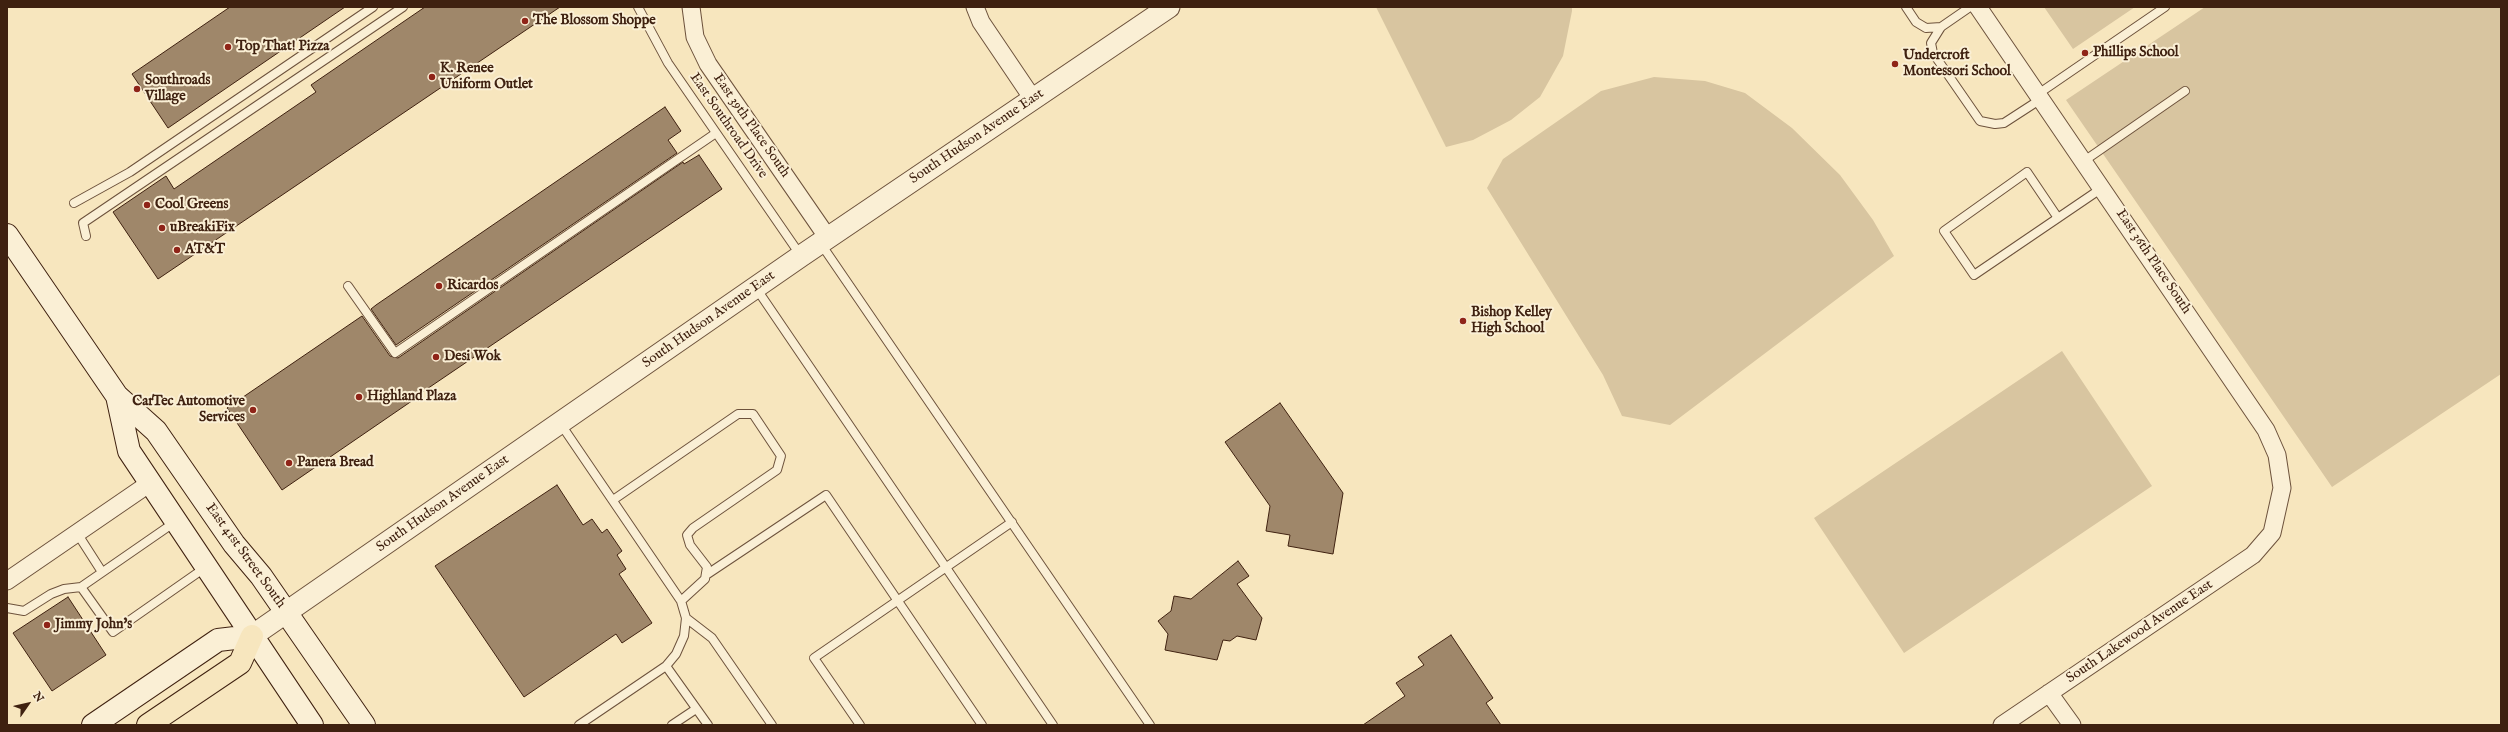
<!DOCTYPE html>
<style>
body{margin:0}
#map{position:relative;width:2508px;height:732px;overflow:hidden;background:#f7e6be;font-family:"IM FELL English",serif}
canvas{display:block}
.frame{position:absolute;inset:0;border:8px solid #3f2110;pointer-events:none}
.north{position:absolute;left:8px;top:684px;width:40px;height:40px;-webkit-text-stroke:3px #faefd5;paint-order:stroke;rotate:56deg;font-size:11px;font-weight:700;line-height:16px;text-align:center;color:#3f2110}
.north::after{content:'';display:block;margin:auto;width:14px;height:18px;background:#3f2110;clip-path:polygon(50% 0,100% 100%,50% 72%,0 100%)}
</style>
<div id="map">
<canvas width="2508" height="732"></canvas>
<div class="frame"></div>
<div class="north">N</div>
</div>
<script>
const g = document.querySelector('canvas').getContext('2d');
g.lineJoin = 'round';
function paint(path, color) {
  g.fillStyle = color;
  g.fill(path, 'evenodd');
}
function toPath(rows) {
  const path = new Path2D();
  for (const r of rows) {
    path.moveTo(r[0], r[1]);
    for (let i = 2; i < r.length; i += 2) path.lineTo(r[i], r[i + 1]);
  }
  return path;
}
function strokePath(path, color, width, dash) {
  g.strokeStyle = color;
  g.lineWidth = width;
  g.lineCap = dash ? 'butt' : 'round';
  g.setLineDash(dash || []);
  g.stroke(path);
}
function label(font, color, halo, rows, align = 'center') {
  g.font = font + ' "IM FELL English",serif';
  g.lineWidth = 4;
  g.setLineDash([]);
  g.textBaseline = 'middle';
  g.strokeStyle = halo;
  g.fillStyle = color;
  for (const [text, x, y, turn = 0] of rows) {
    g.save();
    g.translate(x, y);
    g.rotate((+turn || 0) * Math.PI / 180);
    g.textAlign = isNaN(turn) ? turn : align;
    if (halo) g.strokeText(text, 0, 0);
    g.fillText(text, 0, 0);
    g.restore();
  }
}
paint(toPath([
 [1376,7,1572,7,1572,11,1563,56,1540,97,1511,120,1473,140,1446,147],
 [2044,7,2135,7,2073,49],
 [2205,7,2501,7,2501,374,2332,487,2066,100],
 [1654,77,1705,81,1745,93,1792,128,1840,175,1873,220,1894,256,1670,425,1622,416,1603,375,1487,188,1503,159,1601,91],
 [2062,351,2152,486,1904,653,1814,518]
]), '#d8c5a0');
const building = toPath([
 [230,7,345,7,168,128,132,74,230,7],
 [425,7,560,7,158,279,113,212,166,176,174,189,316,92,311,85,425,7],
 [665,107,681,131,668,140,677,153,396,345,371,309,376,305,665,107],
 [699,155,722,189,421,393,422,394,282,490,227,408,362,316,390,356,398,358,683,162,684,164,699,155],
 [1280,403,1343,493,1333,554,1288,546,1290,535,1266,531,1270,506,1225,442,1280,403],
 [557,485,583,525,592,519,602,533,607,529,622,551,617,555,626,569,619,574,652,623,622,643,616,634,524,697,435,566,557,485],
 [1238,561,1249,576,1237,584,1262,618,1256,640,1237,636,1230,641,1223,640,1217,660,1165,650,1168,634,1158,621,1171,611,1174,596,1191,599,1238,561],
 [68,597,106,655,52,691,13,633,68,597],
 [1451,635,1493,698,1486,703,1501,725,1363,725,1405,696,1396,683,1424,665,1418,657,1451,635]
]);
paint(building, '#9f876a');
strokePath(building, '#3f2110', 1);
const service = toPath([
 [638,7,668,63,801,256],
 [1906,7,1916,22,1926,28,1941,27],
 [1970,7,1941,27,1931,43,1933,53,1980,121,1995,124,2004,123,2041,99],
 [2038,94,2165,7],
 [2084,161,2185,91],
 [74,203,130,172,373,7],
 [2058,218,2027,172,1944,231,1974,275,2102,188],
 [86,236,83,223,403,7],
 [821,244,1150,725],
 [348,286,395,353,716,133],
 [756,288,1053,725],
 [560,423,681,601,686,618,684,636,676,654,666,666,579,725],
 [613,500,738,414,753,414,781,456,777,470,693,528,687,535,690,545,707,567,705,579,681,601],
 [77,533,102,572],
 [706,575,826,495,982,725],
 [81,587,113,632,206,567],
 [7,608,24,611,51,594,64,589,81,587,175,522],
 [686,618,712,638,772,725],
 [666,666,708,725],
 [672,725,696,709],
 [860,725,814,658,1012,522]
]);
const minor = toPath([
 [691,7,695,37,708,64,828,238],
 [975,7,981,22,1033,99],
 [1978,7,2266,430,2277,455,2282,488,2272,533,2253,555,2002,725],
 [7,581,150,483],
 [2049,693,2072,725]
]);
const tertiary = toPath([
 [252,636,801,256,1169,7]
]);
const secondary = toPath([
 [7,235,117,396,156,431,234,544,261,576,364,725],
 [117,396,129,451,312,725],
 [93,725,218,640,252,636]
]);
const motorway = toPath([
 [148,725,240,663,252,636]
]);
strokePath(service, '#6d523c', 10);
strokePath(minor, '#6d523c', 19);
strokePath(tertiary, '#6d523c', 23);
strokePath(secondary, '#3f2110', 24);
strokePath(motorway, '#3f2110', 24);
strokePath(service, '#faefd5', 8);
strokePath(minor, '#faefd5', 17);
strokePath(tertiary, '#faefd5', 21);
strokePath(secondary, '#faefd5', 22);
strokePath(motorway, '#f7e6be', 22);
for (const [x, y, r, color] of [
 [525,21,4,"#8f2418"],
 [228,47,4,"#8f2418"],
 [2085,53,4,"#8f2418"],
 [1895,64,4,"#8f2418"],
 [432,77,4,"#8f2418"],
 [137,89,4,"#8f2418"],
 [147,205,4,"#8f2418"],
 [162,228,4,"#8f2418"],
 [177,250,4,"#8f2418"],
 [439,286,4,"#8f2418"],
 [1463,321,4,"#8f2418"],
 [436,357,4,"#8f2418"],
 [359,397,4,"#8f2418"],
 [253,410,4,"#8f2418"],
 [289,463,4,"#8f2418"],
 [47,625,4,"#8f2418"]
]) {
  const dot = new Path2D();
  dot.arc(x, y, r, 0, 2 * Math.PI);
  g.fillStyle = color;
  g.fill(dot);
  strokePath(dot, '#faefd5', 1.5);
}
label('bold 14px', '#3f2110', '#faefd5', [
 ["The Blossom Shoppe",533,21],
 ["Top That! Pizza",236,47],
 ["Phillips School",2093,53],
 ["Undercroft",1903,56],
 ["Montessori School",1903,72],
 ["K. Renee",440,69],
 ["Uniform Outlet",440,85],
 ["Southroads",145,81],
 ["Village",145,97],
 ["Cool Greens",155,205],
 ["uBreakiFix",170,228],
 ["AT&T",185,250],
 ["Ricardos",447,286],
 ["Bishop Kelley",1471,313],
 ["High School",1471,329],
 ["Desi Wok",444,357],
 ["Highland Plaza",367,397],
 ["CarTec Automotive",245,402,"right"],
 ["Services",245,418,"right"],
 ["Panera Bread",297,463],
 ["Jimmy John's",55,625]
], 'left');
label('14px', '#3f2110', '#faefd5', [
 ["East Southroad Drive",728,126,55],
 ["East 39th Place South",751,126,55],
 ["South Hudson Avenue East",977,137,-34],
 ["East 36th Place South",2153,262,56],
 ["South Hudson Avenue East",709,320,-35],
 ["South Hudson Avenue East",443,504,-35],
 ["East 41st Street South",245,556,54],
 ["South Lakewood Avenue East",2140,632,-34]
]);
</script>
